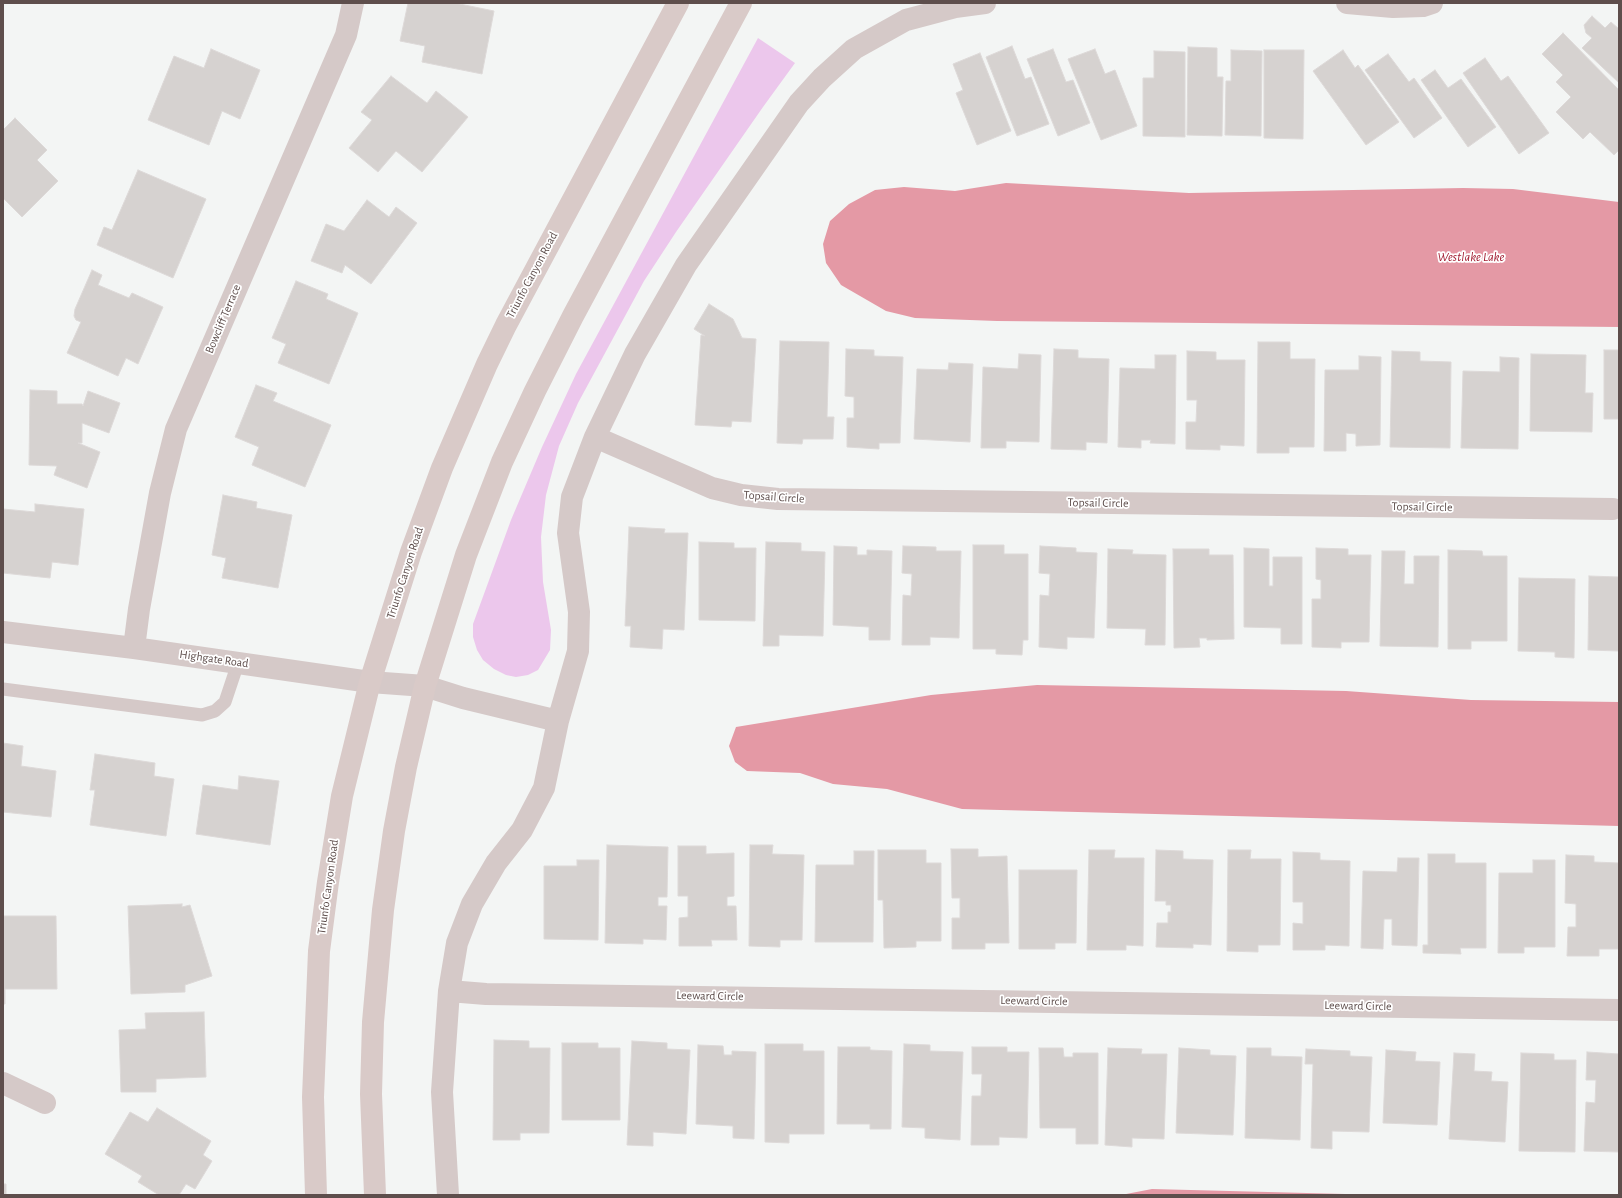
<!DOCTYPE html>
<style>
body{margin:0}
#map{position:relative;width:1622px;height:1198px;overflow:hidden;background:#f3f5f4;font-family:"Alegreya Sans",sans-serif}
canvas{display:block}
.frame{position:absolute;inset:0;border:4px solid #5e4e4c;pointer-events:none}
</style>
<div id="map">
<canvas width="1622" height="1198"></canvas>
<div class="frame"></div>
</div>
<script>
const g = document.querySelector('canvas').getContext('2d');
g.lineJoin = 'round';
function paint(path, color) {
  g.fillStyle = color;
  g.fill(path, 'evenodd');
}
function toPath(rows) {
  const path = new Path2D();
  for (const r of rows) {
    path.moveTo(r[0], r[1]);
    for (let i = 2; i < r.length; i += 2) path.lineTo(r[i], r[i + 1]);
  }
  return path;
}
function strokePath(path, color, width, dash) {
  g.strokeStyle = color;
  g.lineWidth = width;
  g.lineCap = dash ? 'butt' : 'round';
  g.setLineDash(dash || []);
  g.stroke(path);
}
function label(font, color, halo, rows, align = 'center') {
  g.font = font + ' "Alegreya Sans",sans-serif';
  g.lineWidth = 3.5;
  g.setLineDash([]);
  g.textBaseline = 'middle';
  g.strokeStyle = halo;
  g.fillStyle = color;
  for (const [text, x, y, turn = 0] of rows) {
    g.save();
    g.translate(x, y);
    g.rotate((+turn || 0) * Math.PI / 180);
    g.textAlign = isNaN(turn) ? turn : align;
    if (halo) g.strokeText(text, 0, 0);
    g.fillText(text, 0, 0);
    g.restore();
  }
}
paint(toPath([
 [758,38,795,63,763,107,676,232,644,281,578,403,559,446,546,495,541,537,543,582,551,630,550,650,538,670,528,675,516,677,506,675,494,669,483,660,477,650,473,637,473,624,511,520,542,447,576,374]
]), '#ecc7ec');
paint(toPath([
 [1006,183,1189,193,1463,188,1513,189,1619,202,1619,327,997,321,915,318,886,311,841,285,826,263,823,244,830,221,849,204,875,190,904,187,955,191],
 [1037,685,1346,691,1471,700,1619,702,1619,826,962,809,887,789,833,784,800,773,747,771,735,762,729,746,736,727,931,695],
 [1152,1189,1384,1195,1121,1195]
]), '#e499a5');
const building = toPath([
 [408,3,455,3,494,11,482,74,422,62,425,46,400,41,408,3],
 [1592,16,1605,28,1611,22,1619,29,1619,83,1582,48,1592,38,1586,33,1584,25,1592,16],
 [1563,33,1619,90,1619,150,1614,155,1590,132,1583,139,1556,112,1571,97,1556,82,1563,75,1542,54,1563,33],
 [1012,46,1025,79,1031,77,1049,124,1017,136,986,57,1012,46],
 [1188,47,1217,48,1217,77,1223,77,1222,136,1187,135,1188,47],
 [211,49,260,70,240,119,222,111,209,145,148,120,174,56,204,68,211,49],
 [1053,49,1066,82,1073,80,1090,123,1058,136,1027,59,1053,49],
 [1095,49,1105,74,1115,70,1137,126,1101,140,1068,59,1095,49],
 [1231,50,1262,51,1261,136,1225,135,1226,81,1231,81,1231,50],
 [1264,50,1304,50,1303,139,1264,138,1264,50],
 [1343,50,1355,68,1358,65,1399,122,1366,145,1313,71,1343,50],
 [1154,51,1185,52,1185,137,1143,136,1143,78,1154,78,1154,51],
 [980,53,1011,131,977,145,956,93,963,90,953,64,980,53],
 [1388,54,1409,82,1414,78,1442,118,1414,138,1365,70,1388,54],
 [1485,58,1501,81,1508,76,1549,133,1519,154,1463,73,1485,58],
 [1435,70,1448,88,1461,79,1496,127,1468,147,1421,80,1435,70],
 [391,76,427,103,436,91,468,117,422,172,396,151,378,172,349,148,372,120,361,112,391,76],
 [15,118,47,150,37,160,58,181,22,217,3,198,3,130,15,118],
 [138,170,206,199,173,278,97,245,104,227,112,230,138,170],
 [367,200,389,217,396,207,417,223,371,284,345,265,342,273,311,261,326,224,344,231,367,200],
 [92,270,102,275,98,285,129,298,132,293,163,307,138,364,126,358,118,376,67,353,81,322,76,320,74,316,75,309,92,270],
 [296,281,328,294,326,299,358,313,329,384,278,363,286,344,272,338,296,281],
 [709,304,733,319,742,338,756,339,751,422,732,421,731,427,695,425,701,335,705,336,694,329,709,304],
 [780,341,829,342,827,417,834,417,833,439,803,439,802,444,777,443,780,341],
 [1258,342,1290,342,1290,359,1315,359,1314,447,1289,447,1289,453,1257,453,1258,342],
 [846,349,874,350,874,356,903,357,900,443,879,443,879,449,847,447,847,418,854,418,854,397,845,396,846,349],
 [1054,349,1078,350,1078,358,1109,359,1107,443,1086,442,1086,450,1051,449,1054,349],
 [1604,350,1619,350,1619,419,1604,419,1604,350],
 [1187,351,1216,352,1216,360,1245,360,1244,446,1220,445,1220,450,1186,449,1186,422,1196,422,1197,400,1187,400,1187,351],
 [1392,351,1420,352,1420,361,1451,362,1450,448,1390,447,1392,351],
 [1019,354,1041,355,1039,442,1006,441,1006,448,981,448,983,367,1018,369,1019,354],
 [1531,354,1586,355,1585,393,1593,393,1592,432,1530,431,1531,354],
 [1155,355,1176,355,1175,444,1150,443,1151,440,1141,440,1141,448,1118,447,1120,368,1155,369,1155,355],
 [1359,356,1381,357,1380,445,1356,446,1356,434,1346,433,1346,451,1324,451,1325,370,1359,370,1359,356],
 [1500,357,1519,358,1518,449,1461,448,1463,371,1500,372,1500,357],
 [949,363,973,364,970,442,914,439,917,369,948,370,949,363],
 [256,385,277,393,273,401,331,425,305,487,252,465,259,447,235,437,256,385],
 [30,390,57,391,57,404,82,404,83,406,88,391,120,403,109,433,82,423,82,443,78,443,100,452,87,488,54,475,57,466,29,465,30,390],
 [223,495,257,502,256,508,292,515,278,588,222,578,226,558,212,555,223,495],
 [35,504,84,509,78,565,52,562,50,578,3,573,3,509,35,512,35,504],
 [629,527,665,529,664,533,688,533,684,630,663,629,662,649,630,647,631,626,625,626,629,527],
 [699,542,734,543,734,548,756,548,755,621,699,620,699,542],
 [766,542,801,543,801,551,825,552,823,636,779,635,779,646,763,646,766,542],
 [973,545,1004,545,1004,554,1028,554,1028,640,1023,640,1022,655,996,654,996,649,973,649,973,545],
 [834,546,857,547,857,555,867,555,867,550,892,551,890,640,869,640,869,627,833,625,834,546],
 [903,546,936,547,936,551,961,551,959,638,930,637,930,645,902,645,903,595,911,596,912,574,902,573,903,546],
 [1040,546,1076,548,1076,552,1097,553,1094,638,1067,637,1067,649,1039,647,1040,595,1049,596,1050,574,1039,573,1040,546],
 [1244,548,1269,549,1269,586,1273,586,1273,557,1302,557,1302,644,1281,644,1281,628,1244,627,1244,548],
 [1316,548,1348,549,1348,555,1371,555,1369,642,1341,642,1341,648,1312,647,1312,599,1321,599,1321,580,1316,579,1316,548],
 [1108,549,1133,550,1132,554,1166,555,1165,645,1145,645,1146,629,1107,628,1108,549],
 [1173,549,1209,549,1209,555,1233,555,1234,639,1207,640,1207,638,1199,638,1200,647,1174,648,1173,549],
 [1448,550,1482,551,1483,556,1507,556,1507,641,1471,641,1471,649,1448,649,1448,550],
 [1382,551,1405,551,1404,584,1414,584,1414,556,1439,556,1438,647,1380,646,1382,551],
 [1589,576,1619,577,1619,651,1588,650,1589,576],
 [1519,578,1575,579,1574,658,1555,657,1555,652,1518,651,1519,578],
 [3,743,23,746,21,766,56,771,51,817,3,812,3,743],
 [95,754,155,763,154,776,174,779,166,836,90,825,95,790,90,790,95,754],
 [239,776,279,781,270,845,196,834,203,785,238,790,239,776],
 [607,845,668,847,667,897,658,897,658,906,667,906,666,940,643,939,643,944,605,943,607,845],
 [750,845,773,845,772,854,804,855,802,940,780,940,780,947,749,946,750,845],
 [678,846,706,846,706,854,734,853,734,896,727,897,727,906,736,906,737,940,711,940,712,946,679,946,679,918,688,917,688,896,678,896,678,846],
 [951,849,978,849,978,857,1007,856,1009,943,985,943,985,949,952,949,952,918,960,918,960,898,952,898,951,849],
 [878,850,926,850,926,863,941,863,941,941,916,941,916,947,884,948,883,900,878,900,878,850],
 [1089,850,1115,850,1114,858,1144,858,1143,946,1126,945,1126,950,1087,950,1089,850],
 [1156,850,1183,851,1183,859,1213,860,1211,945,1193,944,1193,948,1156,947,1157,923,1168,923,1168,912,1171,912,1171,905,1166,905,1166,901,1155,901,1156,850],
 [1228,850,1251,850,1250,859,1281,859,1280,945,1258,945,1258,952,1227,951,1228,850],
 [854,851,874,851,873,942,815,942,816,865,854,865,854,851],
 [1293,852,1320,853,1320,860,1350,861,1349,946,1325,945,1325,950,1293,950,1293,923,1303,924,1303,902,1293,902,1293,852],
 [1428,854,1455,854,1455,863,1486,863,1486,948,1460,948,1461,954,1423,953,1423,945,1428,945,1428,854],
 [1566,855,1594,856,1594,862,1619,863,1619,949,1599,949,1599,956,1567,956,1568,927,1576,927,1576,904,1565,903,1566,855],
 [1398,858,1419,858,1417,946,1392,945,1392,919,1384,919,1383,949,1361,948,1363,871,1397,872,1398,858],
 [577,860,599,860,598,940,544,939,544,866,577,866,577,860],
 [1533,860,1555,860,1555,947,1524,947,1524,953,1498,953,1499,873,1533,873,1533,860],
 [1019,870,1077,870,1076,943,1055,943,1055,949,1019,949,1019,870],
 [182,904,182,907,190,905,212,976,185,985,185,992,131,994,128,906,182,904],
 [3,916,56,916,57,989,5,989,5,1004,3,1004,3,916],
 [204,1012,206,1077,156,1079,156,1092,121,1092,119,1030,146,1029,145,1013,204,1012],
 [494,1040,529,1041,529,1048,550,1048,549,1133,520,1133,520,1140,493,1140,494,1040],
 [632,1041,667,1043,667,1049,690,1050,686,1134,653,1132,653,1146,627,1145,632,1041],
 [562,1043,598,1043,598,1048,620,1048,620,1120,562,1120,562,1043],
 [765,1044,803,1044,803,1051,824,1051,824,1134,789,1134,789,1143,765,1142,765,1044],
 [904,1044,930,1045,930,1051,963,1052,960,1140,925,1138,925,1128,902,1127,904,1044],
 [698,1045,723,1046,724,1055,732,1055,732,1051,756,1052,754,1139,733,1138,733,1126,696,1124,698,1045],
 [838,1047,870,1047,870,1050,892,1051,891,1129,870,1129,870,1124,837,1124,838,1047],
 [972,1047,1007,1047,1007,1052,1029,1052,1027,1138,999,1137,999,1145,971,1145,972,1096,981,1096,982,1074,972,1074,972,1047],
 [1039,1048,1063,1048,1064,1057,1073,1057,1073,1053,1098,1053,1098,1144,1076,1144,1076,1128,1040,1128,1039,1048],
 [1108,1048,1142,1049,1141,1054,1167,1054,1164,1139,1132,1138,1132,1147,1105,1145,1108,1048],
 [1179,1048,1210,1050,1210,1055,1236,1056,1233,1135,1176,1133,1179,1048],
 [1247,1048,1271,1048,1271,1056,1302,1057,1300,1140,1245,1138,1247,1048],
 [1306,1049,1350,1051,1350,1056,1372,1057,1369,1132,1332,1131,1332,1149,1311,1148,1313,1064,1305,1064,1306,1049],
 [1386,1050,1416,1052,1415,1061,1440,1062,1437,1125,1383,1123,1386,1050],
 [1587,1052,1619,1054,1619,1152,1584,1151,1586,1102,1595,1103,1596,1080,1586,1080,1587,1052],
 [1454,1053,1475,1054,1474,1071,1492,1072,1491,1081,1508,1082,1505,1142,1449,1139,1454,1053],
 [1521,1053,1554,1054,1554,1060,1576,1060,1575,1152,1519,1151,1521,1053],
 [157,1108,211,1141,203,1155,212,1161,195,1189,186,1184,179,1195,159,1195,138,1182,142,1176,105,1154,130,1112,148,1122,157,1108],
 [3,1184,6,1184,6,1195,3,1195,3,1184]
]);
paint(building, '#d6d2d0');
strokePath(building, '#ddd9d8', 1);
strokePath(toPath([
 [3,689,202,715,215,711,225,702,238,663]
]), '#d5c9c8', 13);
strokePath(toPath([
 [1347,3,1393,7,1423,6,1432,3],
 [595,437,712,488,741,495,778,499,1613,509],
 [3,632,134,648,370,682,425,686,463,698,558,721],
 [134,648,139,609,160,493,176,429,346,35,353,3],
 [449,991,486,994,1619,1010],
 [3,1083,45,1103],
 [448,1195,442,1092,449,991,457,943,472,904,496,863,522,830,544,788,558,721,578,651,579,612,568,533,572,497,595,437,635,354,686,265,799,103,822,78,854,49,906,20,955,7,985,3]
]), '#d5c9c8', 22);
strokePath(toPath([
 [316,1195,313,1097,319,951,328,882,342,796,370,682,411,552,442,468,487,364,506,325,678,3],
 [375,1195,371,1094,373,1022,383,910,394,831,406,767,425,686,466,555,502,462,535,391,573,316,741,3]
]), '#d9cac8', 22);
label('12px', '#5e4e4c', '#fff', [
 ["Triunfo Canyon Road",532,275,-62],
 ["Bowcliff Terrace",223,319,-67],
 ["Topsail Circle",774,497,4],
 ["Topsail Circle",1098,503,1],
 ["Topsail Circle",1422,507,1],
 ["Triunfo Canyon Road",405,573,-72],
 ["Highgate Road",214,659,8],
 ["Triunfo Canyon Road",328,887,-82],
 ["Leeward Circle",710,996,1],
 ["Leeward Circle",1034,1001,1],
 ["Leeward Circle",1358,1006,1]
]);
label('italic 13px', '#a11c31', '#fff', [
 ["Westlake Lake",1471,257]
]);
</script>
